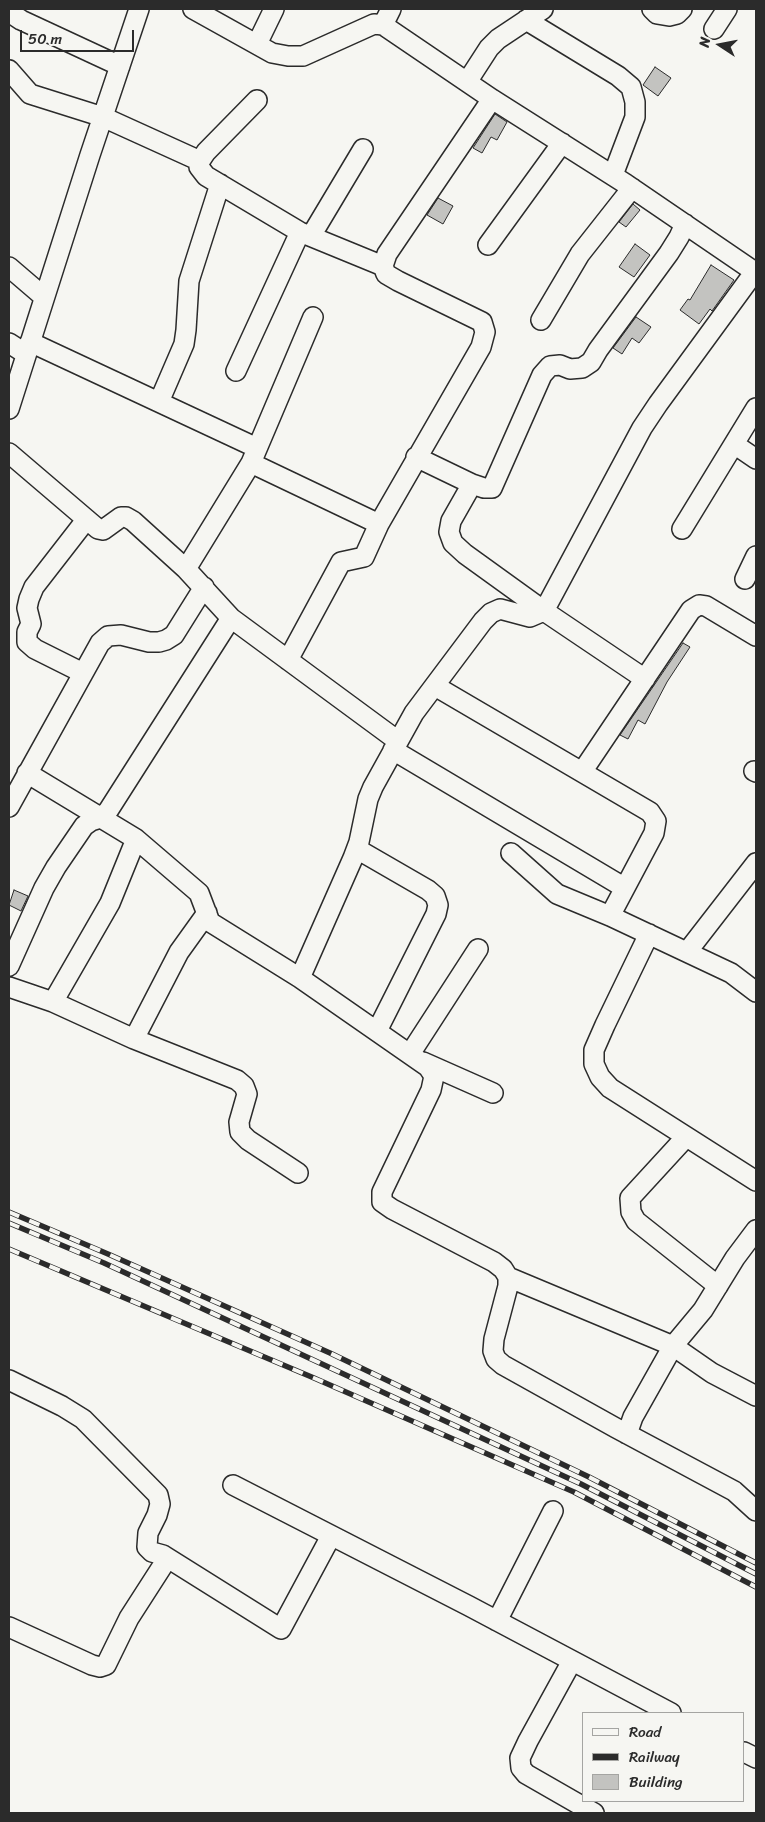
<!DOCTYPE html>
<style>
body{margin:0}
#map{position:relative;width:765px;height:1822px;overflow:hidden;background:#f6f6f2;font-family:Sriracha,sans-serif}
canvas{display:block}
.frame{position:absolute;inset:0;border:10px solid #2b2b2b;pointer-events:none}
.legend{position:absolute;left:582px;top:1712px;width:162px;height:90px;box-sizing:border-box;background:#f6f6f2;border:1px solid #a5a5a2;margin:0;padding:6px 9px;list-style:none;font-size:15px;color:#2b2b2b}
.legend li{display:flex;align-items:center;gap:10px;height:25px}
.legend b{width:25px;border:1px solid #a5a5a2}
.north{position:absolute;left:695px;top:20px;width:50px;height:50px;-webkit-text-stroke:4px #f6f6f2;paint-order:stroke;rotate:281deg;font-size:14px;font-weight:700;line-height:20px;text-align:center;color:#2b2b2b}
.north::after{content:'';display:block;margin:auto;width:18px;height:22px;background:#2b2b2b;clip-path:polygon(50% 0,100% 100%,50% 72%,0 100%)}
.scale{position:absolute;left:20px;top:30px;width:114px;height:22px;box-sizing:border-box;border:2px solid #2b2b2b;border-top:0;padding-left:6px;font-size:15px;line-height:18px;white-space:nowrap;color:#2b2b2b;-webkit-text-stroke:4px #f6f6f2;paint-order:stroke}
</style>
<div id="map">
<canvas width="765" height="1822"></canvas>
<div class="frame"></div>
<ul class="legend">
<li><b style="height:6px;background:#f6f6f2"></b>Road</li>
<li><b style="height:6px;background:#2b2b2b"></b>Railway</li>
<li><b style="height:14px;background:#c3c3c0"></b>Building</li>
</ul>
<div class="north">N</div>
<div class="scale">50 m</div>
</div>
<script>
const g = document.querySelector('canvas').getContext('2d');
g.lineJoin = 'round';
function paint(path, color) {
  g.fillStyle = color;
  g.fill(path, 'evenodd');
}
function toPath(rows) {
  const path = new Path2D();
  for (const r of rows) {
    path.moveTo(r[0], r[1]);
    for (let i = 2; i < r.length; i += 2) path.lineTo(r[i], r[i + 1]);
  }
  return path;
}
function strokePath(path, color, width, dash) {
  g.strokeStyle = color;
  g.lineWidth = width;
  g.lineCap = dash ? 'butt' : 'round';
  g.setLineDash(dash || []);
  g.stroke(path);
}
const building = toPath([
 [655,67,671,78,658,96,643,85,655,67],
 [495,114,507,122,497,140,491,137,482,153,473,148,495,114],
 [438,198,453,206,443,224,427,215,438,198],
 [633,204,640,210,626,227,619,222,633,204],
 [635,244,650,255,634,277,619,267,635,244],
 [711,265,734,280,712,311,710,309,699,324,680,310,688,299,690,300,711,265],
 [636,317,651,327,639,343,632,338,622,354,613,348,636,317],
 [683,643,690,647,667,682,645,724,638,720,628,739,620,735,683,643],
 [14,890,28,896,21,911,9,905,14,890]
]);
paint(building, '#c3c3c0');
strokePath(building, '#2b2b2b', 1);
const minor = toPath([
 [193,9,272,53,288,56,303,56,374,24,383,25,492,99,626,184,755,272],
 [652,9,657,14,669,16,677,14,682,9],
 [9,12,21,20,120,66],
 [526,20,618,76,631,87,635,102,635,117,613,175],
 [383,25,391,9],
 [714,29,727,9],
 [257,44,274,9],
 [9,70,30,94,103,117,200,161],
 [467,82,489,48,498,39,543,9],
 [257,100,206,152,200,161,199,167,206,176,300,232,383,266],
 [311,236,363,149],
 [488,245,562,143],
 [9,267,44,297],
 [541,320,580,254,632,188],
 [30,342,257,448],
 [9,343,26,354],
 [236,371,300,232],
 [159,402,184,344,186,330,189,281,220,184],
 [9,409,90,155,139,9],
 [734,444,756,459],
 [9,453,98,529,103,530,121,517,126,517,133,521,186,569,231,618,398,741],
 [416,457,472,484,484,488,492,488,542,375,550,366,560,365,570,369,582,368,591,362,598,350,669,253,679,237,685,224],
 [251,463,379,524],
 [472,484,451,521,449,532,453,543,465,554,544,611,645,679],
 [682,529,756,408],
 [186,569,251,463,313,317],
 [745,579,756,556],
 [288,660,341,562,364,557,379,524,481,347,485,332,482,322,398,281,386,274,383,266,387,254,492,99],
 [83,673,35,649,27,642,27,632,31,624,27,608,29,599,34,587,86,520],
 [435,686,650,812,656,821,654,833,610,916],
 [393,750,625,888],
 [754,771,756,772],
 [582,772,691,610,699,605,706,606,756,636],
 [27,773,136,839,199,893,210,922,300,978,428,1067,434,1076,431,1090,382,1192,382,1202,392,1209,494,1262,503,1269,508,1277,508,1286,494,1339,493,1351,496,1359,503,1365,616,1428,734,1491,756,1511],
 [9,807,100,643,108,636,121,635,149,642,159,642,166,640,174,635,204,587],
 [357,849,428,890,435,896,438,905,436,914,377,1031],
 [511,853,557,894,610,916,731,973,756,992],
 [649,934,605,1025,594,1050,594,1064,600,1077,610,1088,756,1181],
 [687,952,756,863],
 [9,966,44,888,56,867,84,826,91,821,101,818,108,811,231,618],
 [300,978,353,858,359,842,368,799,373,787,414,713,483,621,491,613,500,609,530,617,544,611,642,428,658,404,756,270],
 [9,987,53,1002,134,1039,237,1080,244,1086,247,1094,239,1122,240,1132,248,1140,298,1173],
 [53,1002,110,903,136,839],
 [134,1039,179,952,207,913],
 [410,1054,478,949],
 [423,1062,493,1093],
 [686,1137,630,1198,631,1212,636,1221,718,1286],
 [508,1277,673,1346,712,1373,756,1396],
 [9,1380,62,1406,83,1419,158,1495,160,1504,157,1515,148,1533,147,1547,152,1552,163,1555,165,1562,129,1618,106,1665,100,1667,92,1665,9,1627],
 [627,1434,633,1417,673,1346,703,1310,735,1258,756,1230],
 [233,1485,469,1606,671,1713],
 [163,1555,281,1629,331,1536],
 [497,1621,553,1511],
 [572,1661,528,1741,520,1758,521,1768,526,1774,594,1813],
 [744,1752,756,1758]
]);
strokePath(minor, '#2b2b2b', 22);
strokePath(minor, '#f6f6f2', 19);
const rail = toPath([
 [9,1212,108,1254,330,1353,589,1477,756,1563],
 [9,1223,104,1263,581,1484,756,1574],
 [9,1249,314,1378,574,1492,756,1587]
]);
strokePath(rail, '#2b2b2b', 5.5);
strokePath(rail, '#f6f6f2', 4, [11]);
</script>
